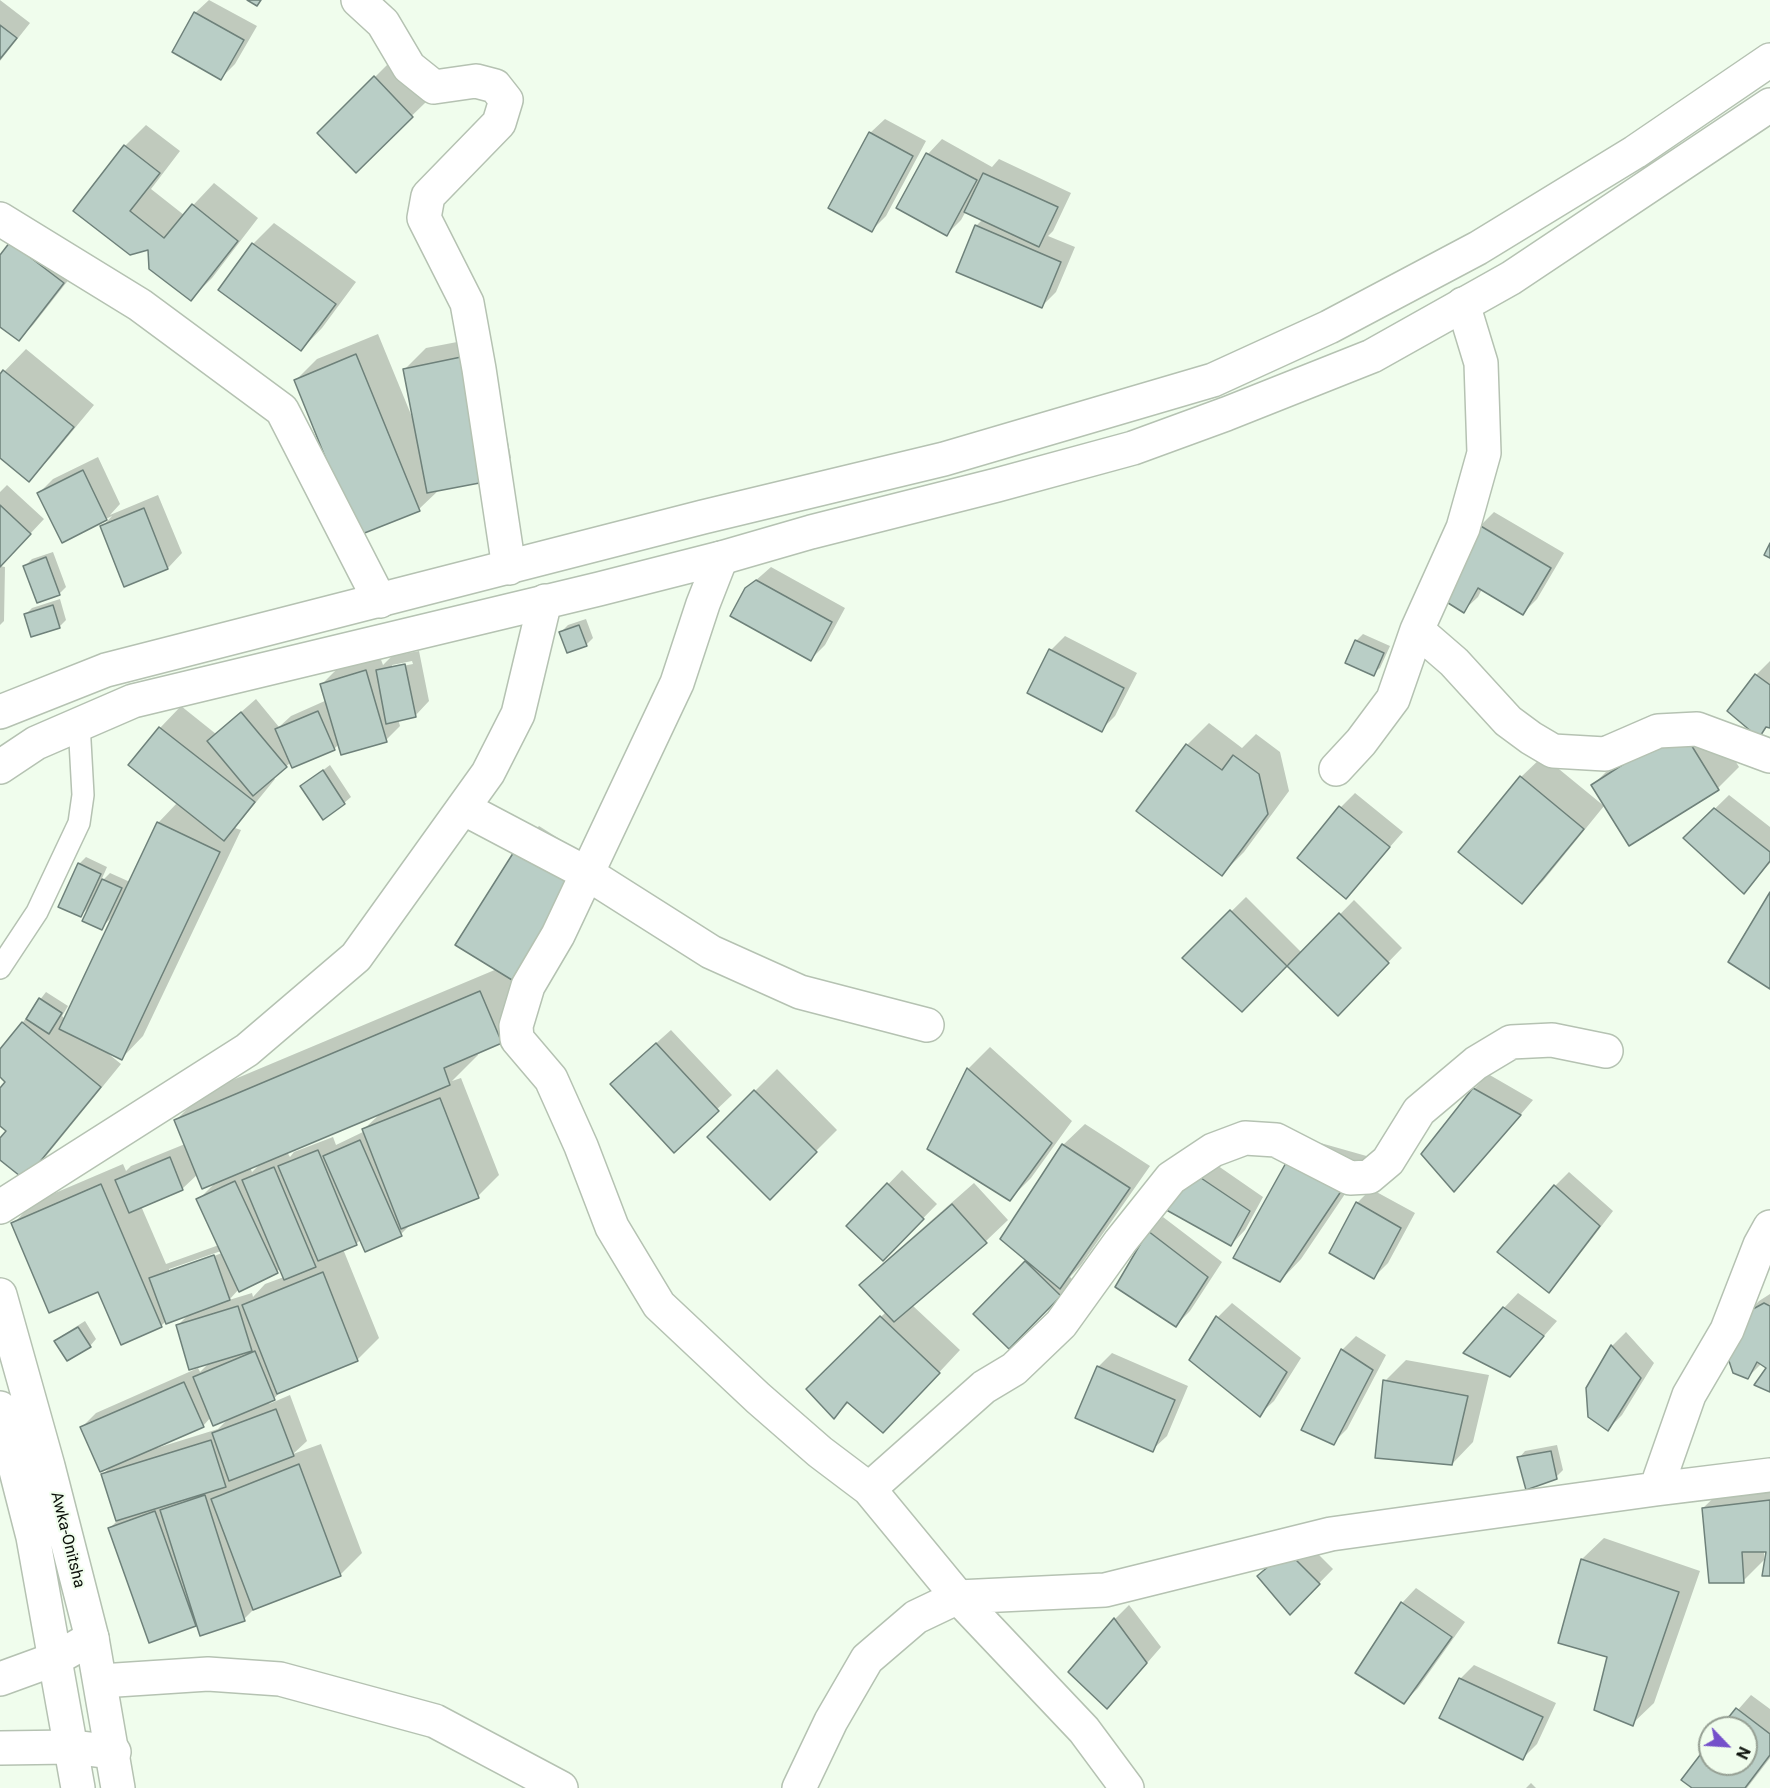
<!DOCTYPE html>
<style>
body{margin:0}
#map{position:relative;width:1770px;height:1788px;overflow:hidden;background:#f0fded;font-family:Roboto,sans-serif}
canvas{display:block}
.north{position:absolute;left:1698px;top:1716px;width:60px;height:60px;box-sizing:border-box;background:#f0fded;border:2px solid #959f93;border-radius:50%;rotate:115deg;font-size:16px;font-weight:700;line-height:24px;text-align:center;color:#0c110b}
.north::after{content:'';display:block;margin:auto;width:21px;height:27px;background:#7450ca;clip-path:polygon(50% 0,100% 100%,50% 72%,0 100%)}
</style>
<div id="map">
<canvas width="1770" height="1788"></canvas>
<div class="north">N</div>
</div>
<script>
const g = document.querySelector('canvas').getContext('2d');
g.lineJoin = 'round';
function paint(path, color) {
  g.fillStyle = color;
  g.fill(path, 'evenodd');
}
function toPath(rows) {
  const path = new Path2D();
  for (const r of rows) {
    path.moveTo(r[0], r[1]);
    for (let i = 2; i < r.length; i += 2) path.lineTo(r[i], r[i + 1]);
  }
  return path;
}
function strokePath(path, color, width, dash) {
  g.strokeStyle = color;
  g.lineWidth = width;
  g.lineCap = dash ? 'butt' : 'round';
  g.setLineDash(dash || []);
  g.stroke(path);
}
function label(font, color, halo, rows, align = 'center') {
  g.font = font + ' Roboto,sans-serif';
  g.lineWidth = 4.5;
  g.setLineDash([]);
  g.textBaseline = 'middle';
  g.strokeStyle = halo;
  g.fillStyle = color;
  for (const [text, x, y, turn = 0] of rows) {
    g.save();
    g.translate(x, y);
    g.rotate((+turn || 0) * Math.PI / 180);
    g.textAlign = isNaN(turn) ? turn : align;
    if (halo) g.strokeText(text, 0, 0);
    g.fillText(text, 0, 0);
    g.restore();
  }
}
paint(toPath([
 [0,0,30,23,0,61],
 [209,0,257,26,235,64,221,78,195,13],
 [389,63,426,102,356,170,319,133],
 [885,119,926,141,886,216,872,230,870,133],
 [146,125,180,151,151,189,184,215,214,183,258,218,212,278,191,299,149,248,130,253,125,146],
 [942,139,992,167,999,159,1071,193,1053,231,1048,236,1075,247,1056,292,1042,306,976,226,983,219,966,211,961,220,947,234,898,208,928,154],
 [274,223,356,282,322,328,301,350,253,244],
 [11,243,77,269,33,325,19,339,0,325,0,257],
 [378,334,412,417,413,417,404,370,426,348,488,336,511,458,490,480,439,490,419,509,296,380,317,359],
 [26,349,94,405,50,458,29,480,0,456,0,376],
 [98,457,120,504,110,515,158,495,182,553,168,568,125,585,102,527,112,516,62,541,39,493,53,479],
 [7,485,44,519,0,566,0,492],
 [1494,512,1564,553,1537,599,1523,613,1482,589,1478,597,1463,611,1480,526],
 [53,552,66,587,59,594,25,566,32,559],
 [0,566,5,567,4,621,0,625],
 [771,567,845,608,825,645,811,659,746,589],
 [60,599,66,620,59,627,25,615,32,608],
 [586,619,593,638,586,645,561,632,568,625],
 [1363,634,1390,646,1380,668,1373,674,1356,641],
 [1065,636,1137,673,1115,716,1101,730,1051,650],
 [419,651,429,701,415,716,398,719,400,726,386,740,339,744,334,749,291,762,273,778,275,779,235,828,241,830,143,1036,122,1058,105,1051,121,1064,46,1156,24,1178,0,1158,0,1141,8,1130,0,1124,0,1091,8,1081,0,1075,0,1052,46,992,68,1006,62,1016,65,1019,113,916,101,928,89,907,81,915,79,864,86,857,107,867,100,883,110,873,130,882,158,823,178,802,160,728,181,706,216,734,256,699,279,727,291,716,327,700,322,684,336,670,380,657,383,665,392,656],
 [412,661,413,664,392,668,392,665],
 [1770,661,1770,727,1768,726,1758,736,1756,675],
 [1711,722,1739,767,1718,788,1593,785,1614,764],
 [1209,723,1242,748,1256,734,1280,752,1289,791,1244,852,1222,874,1138,811,1187,745],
 [1543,756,1604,806,1543,881,1522,902,1460,852,1521,777],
 [330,765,351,797,344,803,302,786],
 [1355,793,1403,832,1346,897,1299,858,1341,807],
 [1729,795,1770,827,1770,863,1744,892,1685,838],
 [539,826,593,860,533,957,514,976,529,1014,501,1042,477,1052,478,1055,452,1081,461,1078,499,1175,478,1196,413,1222,401,1234,361,1239,356,1244,343,1249,379,1338,357,1360,281,1391,269,1404,290,1395,307,1441,293,1454,321,1444,362,1553,340,1575,257,1606,244,1619,198,1624,150,1641,109,1529,117,1521,103,1474,113,1465,82,1427,96,1413,198,1368,200,1372,210,1362,178,1325,190,1313,166,1321,161,1326,99,1290,13,1224,34,1202,123,1164,126,1171,131,1166,185,1144,176,1120,204,1092,497,969,518,848],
 [381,1113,364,1129,365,1131,336,1145,333,1137,294,1152,290,1157,287,1152],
 [261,1163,252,1172,250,1167],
 [198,1174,216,1182,198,1200,219,1245,166,1264,141,1206,182,1189],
 [221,1251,222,1253,169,1273,169,1269],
 [281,1269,284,1277,265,1284,253,1297,252,1293,229,1300,239,1289],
 [211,1417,229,1418,218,1429,157,1448,157,1446,203,1426],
 [1246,897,1302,953,1354,900,1402,948,1338,1014,1287,964,1242,1010,1184,958],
 [671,1030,732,1095,674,1150,626,1070],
 [990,1047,1072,1121,1031,1178,1010,1199,929,1148,969,1068],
 [777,1069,837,1130,770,1197,709,1137],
 [1488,1074,1533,1100,1468,1176,1474,1089],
 [1085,1124,1150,1166,1081,1265,1070,1277,1074,1281,1009,1347,975,1314,1028,1260,1002,1238,1063,1145],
 [1310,1140,1370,1157,1301,1259,1280,1281],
 [1211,1161,1263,1197,1245,1230,1231,1245,1164,1206],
 [902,1170,937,1204,897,1245,848,1226],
 [1569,1172,1613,1211,1563,1276,1548,1291,1555,1186],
 [974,1183,1008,1220,986,1241,912,1305,960,1350,904,1410,849,1402,834,1417,808,1389,886,1312,862,1285,883,1263],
 [1371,1189,1415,1213,1388,1263,1374,1277,1357,1203],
 [1163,1217,1222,1262,1190,1311,1176,1325,1117,1286,1149,1232],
 [1518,1293,1557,1321,1510,1375,1504,1308],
 [1770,1294,1770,1391,1768,1367,1762,1363,1748,1377,1744,1316,1759,1301],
 [1232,1303,1301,1358,1274,1401,1259,1415,1218,1317],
 [85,1321,96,1339,90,1346,56,1341,63,1335],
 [1626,1332,1654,1363,1622,1415,1608,1429,1612,1346],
 [1356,1336,1386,1355,1347,1429,1333,1443,1303,1429,1342,1350],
 [1112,1353,1188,1386,1167,1436,1152,1450,1098,1367],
 [1406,1360,1489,1375,1473,1442,1452,1464,1385,1381],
 [1557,1445,1563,1470,1556,1477,1519,1458,1525,1451],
 [1770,1482,1770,1574,1768,1551,1764,1551,1764,1560,1743,1581,1703,1508,1725,1487],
 [1302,1538,1333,1569,1290,1613,1259,1576],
 [1604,1538,1700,1571,1654,1703,1632,1724,1609,1656,1582,1559],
 [1416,1588,1465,1622,1418,1688,1404,1702,1357,1672,1402,1603],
 [1129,1605,1161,1647,1121,1693,1115,1619],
 [1474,1665,1556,1703,1537,1744,1523,1758,1460,1679],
 [1751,1695,1770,1709,1770,1758,1747,1788,1695,1788,1710,1744,1710,1764,1746,1764,1746,1728,1722,1728],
 [1531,1783,1536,1788,1526,1788]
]), '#0003');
const building = toPath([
 [247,0,261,0,257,6,247,0],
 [194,12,244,40,221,80,172,52,194,12],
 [0,25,17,38,0,59,0,25],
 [374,76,413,117,356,173,317,133,374,76],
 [869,132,913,156,872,232,828,208,869,132],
 [124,145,160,173,130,211,164,238,192,204,238,241,191,301,149,269,148,250,130,255,73,211,124,145],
 [926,153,977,180,947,236,896,208,926,153],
 [983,173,1058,207,1039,247,964,212,983,173],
 [975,225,1061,262,1042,308,956,272,975,225],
 [10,242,64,283,19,341,0,327,0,255,10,242],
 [252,243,336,304,301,351,218,290,252,243],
 [356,354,420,511,357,536,294,380,356,354],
 [466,356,490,481,427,493,403,369,466,356],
 [3,370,74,427,29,482,0,458,0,374,3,370],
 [83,470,107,520,62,543,37,493,83,470],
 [0,505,31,534,0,567,0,505],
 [144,508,168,569,124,587,100,526,144,508],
 [1479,525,1551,568,1523,615,1478,588,1464,613,1437,596,1479,525],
 [1770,543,1770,558,1764,555,1770,543],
 [46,557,60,595,37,603,23,566,46,557],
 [756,580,832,622,811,661,730,616,745,588,756,580],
 [53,605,60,628,31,637,24,614,53,605],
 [579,625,587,646,567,653,559,632,579,625],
 [1355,640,1384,653,1374,676,1345,663,1355,640],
 [1049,649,1124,688,1102,732,1027,693,1049,649],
 [405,664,416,717,386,724,376,670,405,664],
 [366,670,387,742,341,755,320,684,366,670],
 [1755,674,1770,685,1770,728,1766,727,1759,738,1727,711,1755,674],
 [318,711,335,750,292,768,275,729,318,711],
 [241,712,287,767,253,796,207,741,241,712],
 [159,727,255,802,224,841,128,765,159,727],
 [1661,740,1690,743,1719,790,1629,846,1591,785,1661,740],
 [1186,744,1222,770,1233,755,1259,774,1268,814,1222,876,1136,811,1186,744],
 [323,770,345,804,323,820,300,786,323,770],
 [1520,776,1584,829,1522,904,1458,852,1520,776],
 [1339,806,1390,847,1346,899,1297,858,1339,806],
 [1714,808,1770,852,1770,861,1744,894,1683,838,1714,808],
 [157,822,220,852,122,1060,59,1029,157,822],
 [517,847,573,882,512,980,455,945,517,847],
 [78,863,101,874,81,917,58,907,78,863],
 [102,879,122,888,102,930,82,921,102,879],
 [1770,892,1770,989,1728,962,1770,892],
 [1230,910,1287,966,1242,1012,1182,958,1230,910],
 [1339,913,1389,963,1338,1016,1287,966,1339,913],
 [480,991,502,1043,444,1068,450,1085,202,1189,174,1120,480,991],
 [39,998,62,1013,49,1034,26,1019,39,998],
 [22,1022,101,1087,25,1180,0,1160,0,1138,6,1131,0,1126,0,1088,5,1082,0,1077,0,1049,22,1022],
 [656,1043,719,1111,674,1153,610,1084,656,1043],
 [967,1068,1052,1143,1010,1201,927,1149,967,1068],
 [1473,1088,1521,1115,1454,1192,1421,1154,1473,1088],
 [754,1090,817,1152,770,1200,707,1137,754,1090],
 [440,1098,479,1198,401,1229,362,1129,440,1098],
 [360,1140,402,1236,365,1252,323,1156,360,1140],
 [1062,1144,1130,1188,1060,1289,1000,1239,1062,1144],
 [318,1150,357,1245,318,1261,278,1166,318,1150],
 [170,1157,183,1190,129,1213,115,1180,170,1157],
 [1287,1161,1350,1178,1280,1282,1233,1258,1287,1161],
 [274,1167,316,1267,284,1280,242,1180,274,1167],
 [1195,1174,1250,1211,1231,1246,1161,1207,1195,1174],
 [235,1181,278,1273,239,1292,196,1199,235,1181],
 [887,1183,924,1219,883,1261,846,1226,887,1183],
 [101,1184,162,1327,121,1345,98,1292,49,1313,11,1223,101,1184],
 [1554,1185,1600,1226,1549,1293,1497,1252,1554,1185],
 [1356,1202,1401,1228,1374,1279,1329,1253,1356,1202],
 [952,1204,987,1243,894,1322,859,1285,952,1204],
 [1148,1231,1208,1277,1176,1327,1115,1287,1148,1231],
 [214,1255,230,1300,166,1324,149,1278,214,1255],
 [1025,1261,1061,1296,1009,1349,973,1314,1025,1261],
 [323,1272,358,1361,277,1394,242,1305,323,1272],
 [1764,1303,1770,1306,1770,1392,1754,1385,1766,1368,1757,1362,1748,1379,1733,1373,1725,1349,1742,1315,1764,1303],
 [238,1306,252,1351,189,1370,176,1325,238,1306],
 [1503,1307,1544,1336,1510,1377,1463,1353,1503,1307],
 [880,1316,940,1373,883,1433,847,1402,834,1419,806,1389,880,1316],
 [1216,1316,1287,1372,1260,1417,1189,1360,1216,1316],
 [78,1327,91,1347,67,1361,54,1341,78,1327],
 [1611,1345,1641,1378,1608,1431,1588,1417,1586,1388,1611,1345],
 [1341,1349,1373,1370,1334,1445,1301,1430,1341,1349],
 [255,1351,275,1400,213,1426,193,1377,255,1351],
 [1097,1366,1175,1400,1153,1452,1075,1418,1097,1366],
 [1383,1380,1468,1396,1452,1465,1375,1458,1383,1380],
 [184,1382,204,1427,100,1472,80,1427,184,1382],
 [276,1409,294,1456,229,1481,212,1433,276,1409],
 [211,1440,226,1487,116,1521,101,1474,211,1440],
 [1551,1451,1557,1479,1526,1490,1517,1457,1551,1451],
 [299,1464,341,1576,253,1610,211,1499,299,1464],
 [205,1495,245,1621,200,1636,160,1510,205,1495],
 [1770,1500,1770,1576,1762,1576,1766,1552,1742,1552,1744,1583,1709,1583,1702,1508,1770,1500],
 [155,1511,196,1626,149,1643,108,1528,155,1511],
 [1287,1551,1320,1584,1290,1615,1257,1576,1287,1551],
 [1581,1559,1679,1592,1633,1726,1594,1710,1607,1657,1558,1643,1581,1559],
 [1401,1602,1452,1637,1404,1704,1355,1673,1401,1602],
 [1114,1618,1147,1663,1107,1709,1068,1672,1114,1618],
 [1459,1678,1543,1717,1523,1760,1439,1718,1459,1678],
 [1736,1708,1770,1734,1770,1755,1745,1788,1692,1788,1681,1780,1710,1742,1710,1764,1746,1764,1746,1728,1720,1728,1736,1708]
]);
paint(building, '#b9cec6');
strokePath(building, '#6e817a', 1.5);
const service = toPath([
 [0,968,37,912,79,823,83,795,79,723]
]);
const minor = toPath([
 [358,0,383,23,409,67,434,87,476,81,495,86,506,100,499,123,428,196,424,218,467,303,479,369,509,568],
 [0,219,140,305,282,410,380,601],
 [721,558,703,604,677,683,558,935,528,986,516,1026,517,1039,551,1079,581,1146,612,1227,659,1305,758,1398,820,1452,869,1489,958,1597,1084,1730,1127,1788],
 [1417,630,1454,662,1508,721,1531,738,1553,751,1605,754,1658,731,1697,729,1770,756],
 [1336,769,1361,742,1393,699,1417,630,1463,528,1484,453,1481,363,1463,304],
 [463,808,588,874,711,952,800,992,927,1025],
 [0,1207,247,1050,356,957,488,773,518,714,545,601],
 [869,1489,984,1387,1014,1369,1061,1324,1120,1242,1171,1178,1213,1150,1245,1138,1276,1140,1350,1178,1369,1177,1388,1161,1419,1111,1476,1063,1511,1042,1552,1040,1606,1051],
 [1656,1489,1689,1395,1727,1330,1760,1245,1770,1227],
 [101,1681,208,1674,280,1679,435,1721,561,1788],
 [799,1788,831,1721,867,1659,916,1617,958,1597,1105,1590,1331,1534,1656,1489,1770,1475]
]);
const secondary = toPath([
 [0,1679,55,1659,92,1638],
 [0,1748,71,1747,114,1752]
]);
const primary = toPath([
 [0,712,106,670,703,517,944,459,1213,380,1329,327,1478,248,1635,152,1770,60],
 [0,767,36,743,133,701,599,589,721,558,811,532,997,485,1133,448,1226,414,1372,356,1511,278,1770,105],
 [0,1295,48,1466,92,1638,118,1788],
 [0,1408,33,1537,78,1788]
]);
strokePath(service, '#b5c2b2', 24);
strokePath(minor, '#b5c2b2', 36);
strokePath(secondary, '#b5c2b2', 36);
strokePath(primary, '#b5c2b2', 36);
strokePath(service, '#fff', 21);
strokePath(minor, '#fff', 33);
strokePath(secondary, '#fff', 33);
strokePath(primary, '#fff', 33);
label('16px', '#0c110b', '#f0fded', [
 ["Awka-Onitsha",67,1540,76]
]);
</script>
